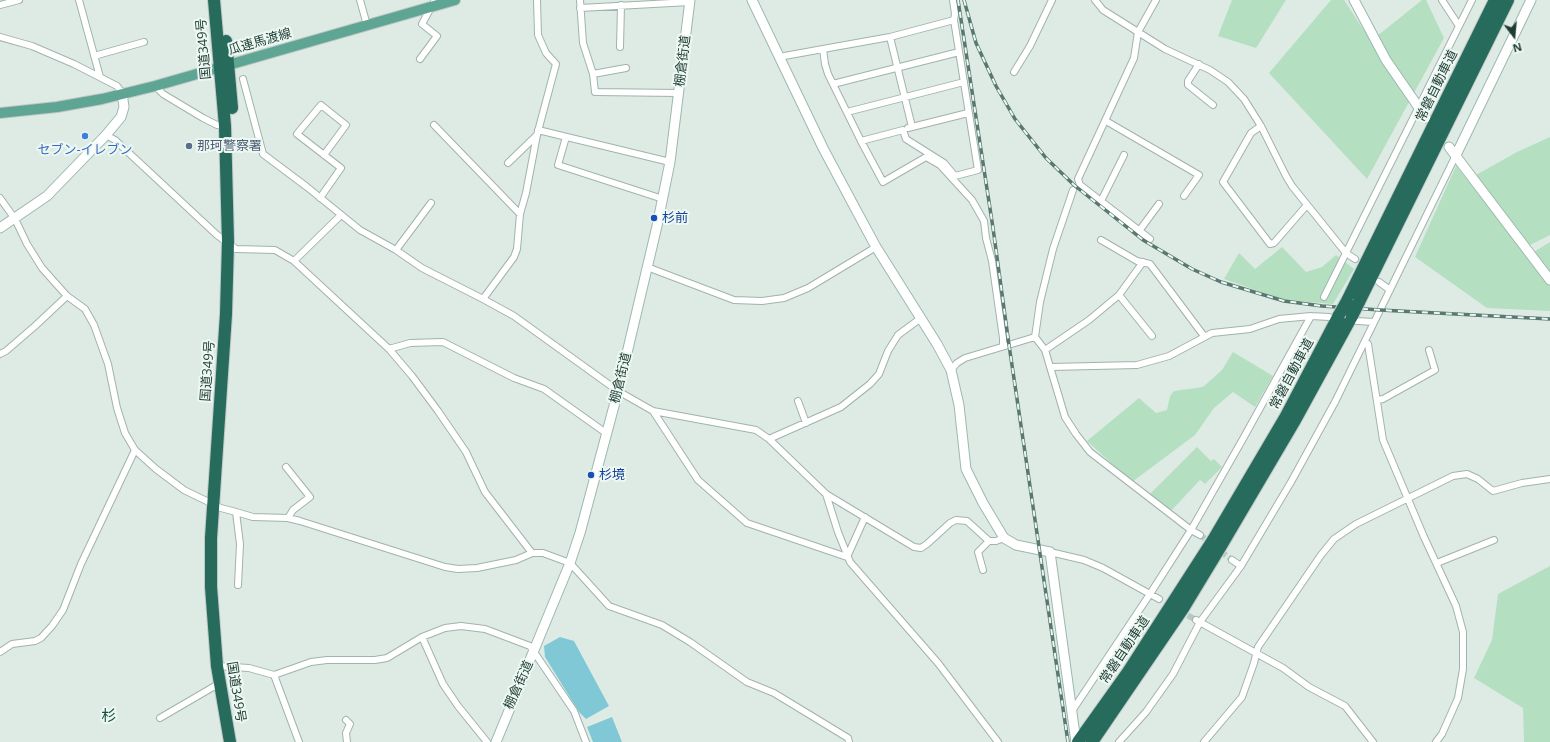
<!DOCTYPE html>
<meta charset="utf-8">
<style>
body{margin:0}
#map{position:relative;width:1550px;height:742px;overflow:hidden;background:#deebe5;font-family:"Open Sans",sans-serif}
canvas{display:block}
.north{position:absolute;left:1494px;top:16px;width:40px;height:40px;-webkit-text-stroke:3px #eef8f3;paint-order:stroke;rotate:164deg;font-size:11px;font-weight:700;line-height:16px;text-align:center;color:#1e3c34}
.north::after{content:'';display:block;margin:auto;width:14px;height:18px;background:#1e3c34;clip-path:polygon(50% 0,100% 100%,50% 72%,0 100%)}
</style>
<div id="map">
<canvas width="1550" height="742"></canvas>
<div class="north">N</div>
</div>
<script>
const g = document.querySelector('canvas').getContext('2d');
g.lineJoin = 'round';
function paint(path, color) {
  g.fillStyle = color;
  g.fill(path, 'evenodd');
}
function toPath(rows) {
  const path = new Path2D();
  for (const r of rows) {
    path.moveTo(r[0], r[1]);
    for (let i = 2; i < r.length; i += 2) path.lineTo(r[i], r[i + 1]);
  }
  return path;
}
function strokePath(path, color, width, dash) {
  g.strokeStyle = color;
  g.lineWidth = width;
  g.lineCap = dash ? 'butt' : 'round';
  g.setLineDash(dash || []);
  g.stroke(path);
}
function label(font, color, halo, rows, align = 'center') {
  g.font = font + ' "Open Sans","Noto Sans JP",sans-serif';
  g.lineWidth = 4;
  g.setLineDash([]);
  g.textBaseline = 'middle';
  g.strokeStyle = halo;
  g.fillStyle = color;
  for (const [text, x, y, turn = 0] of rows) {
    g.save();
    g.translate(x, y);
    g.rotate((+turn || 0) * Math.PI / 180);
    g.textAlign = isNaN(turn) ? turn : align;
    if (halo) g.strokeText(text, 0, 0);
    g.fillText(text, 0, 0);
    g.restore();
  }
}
paint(toPath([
 [1232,0,1286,0,1256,48,1218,36],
 [1331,0,1344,0,1371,41,1422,0,1426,0,1444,38,1367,179,1269,73],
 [1550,137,1550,235,1528,246,1476,175,1517,152],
 [1456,166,1550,284,1550,311,1487,308,1415,257],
 [1550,242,1550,276,1532,253],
 [1282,247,1306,272,1322,267,1336,255,1354,269,1333,304,1284,300,1224,279,1239,253,1255,269],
 [1233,352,1273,376,1255,407,1233,392,1214,408,1195,435,1132,482,1087,441,1139,398,1156,413,1167,410,1170,396,1174,391,1203,387,1222,370],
 [1197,447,1211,461,1214,459,1222,467,1205,484,1200,480,1169,513,1150,494],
 [1550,566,1550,742,1524,742,1523,708,1474,678,1492,640,1498,594]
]), '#b4dfc0');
paint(toPath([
 [560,637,574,641,609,706,586,719,579,712,545,657,544,646],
 [612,717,622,742,593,742,587,727]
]), '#80c8d6');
strokePath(toPath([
 [1200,535,1232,560],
 [1180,611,1196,620]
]), '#b8c8c2', 6, [6, 3]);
const street = toPath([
 [79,0,100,77],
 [360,0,367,25],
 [580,0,583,43,593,74,595,92,679,93],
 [953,0,955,14,954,20],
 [1095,0,1103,10,1165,49,1210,70,1228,82,1244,99,1261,126,1286,176,1292,186,1346,253,1355,259],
 [1442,0,1459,26],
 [0,5,19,0],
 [580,8,690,2],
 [954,20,978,170,955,176,944,163,906,139,903,130,861,141,828,74,825,64,823,49,890,37,954,20],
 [0,37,32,46,74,64,117,86,122,93],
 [890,37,912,127],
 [620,47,621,5],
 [94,56,144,42],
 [779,57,823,49],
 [420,59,437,36,422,24,435,0],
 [1199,64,1188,81,1188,85,1213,105],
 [1014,72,1030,46,1052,0],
 [593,74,626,68],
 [243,79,263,154,307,187,360,230,396,250,422,268,483,299,514,316,618,391,653,411,756,430,769,439,826,494,914,547,921,548,927,544,950,523,956,520,967,521,989,541,996,541,1004,538],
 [833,84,959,52],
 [155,86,163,94,203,118,217,125,225,126],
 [847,112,964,82],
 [1106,121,1199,175,1184,196],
 [434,125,520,214],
 [1261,126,1251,133,1223,182,1270,244,1274,243,1307,205],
 [908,128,968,113],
 [538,130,670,162],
 [106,135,115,140,217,235,236,249,275,250,294,261,389,349,412,376,438,411,466,452,485,492,532,553],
 [566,137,558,165,663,199],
 [861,141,883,182,926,157,940,165,972,200,984,221,986,238,992,261,1003,338,1003,346],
 [508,163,537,135],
 [1073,190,1053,249,1040,302,1035,337,1045,350,1065,417,1076,434,1090,452,1191,530,1200,535],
 [0,198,15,219,27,244,42,268,67,296,85,309,94,325,108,364,117,408,125,433,135,450,156,469,184,490,221,508,236,512,253,517,288,518,300,521,445,567,458,569,477,568,516,560,532,553,543,553,570,563,609,606,662,625,690,642,747,682,774,693,848,738,849,742],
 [320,198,341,168,297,134,321,105,346,125,324,155],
 [1101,201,1124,155],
 [1139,231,1159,204],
 [1150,239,1080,185,1078,179,1134,58,1138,32,1156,0],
 [1101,240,1137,261,1150,264,1204,336],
 [396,250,431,203],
 [294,261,341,215],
 [647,267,734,300,762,301,784,298,808,288,876,247],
 [1379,282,1390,290],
 [1119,295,1152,336],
 [1324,297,1472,0],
 [483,299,514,257,517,249,520,214,526,193,537,135,556,64,546,53,538,35,537,0],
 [1357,321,1374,322],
 [1365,341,1368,344,1383,440,1424,537,1456,606,1463,632,1463,669,1458,698,1442,734,1436,742],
 [389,349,410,343,443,342,514,378,544,389,606,433],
 [1045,350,1089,320,1119,295,1143,262],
 [0,354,6,351,35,326,67,296],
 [1051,367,1137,365,1169,356,1212,333,1250,329,1279,319,1311,316],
 [951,370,957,363,965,358,1035,337],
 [1378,400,1383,399,1435,370,1429,350],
 [798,401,806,423],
 [653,411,698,480,747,523,847,557,865,517],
 [769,439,841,407,870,384,879,374,888,351,898,335,921,318],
 [286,467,310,497,293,510,288,518],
 [826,494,838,532,850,562,938,663,998,742],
 [236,512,240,544,238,585],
 [1050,552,1084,560,1103,568,1159,599],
 [1232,560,1241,566],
 [1437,563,1494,540],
 [983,570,978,552,989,541],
 [1196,620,1283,668,1309,687,1345,706,1373,742],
 [422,637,443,684,458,706,487,742],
 [0,652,12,644,35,641,41,638,52,626,63,610,81,564,135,450],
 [217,666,249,668,274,675,311,662,327,660,375,660,387,658,422,637,445,628,461,626,485,629,530,646,574,711,586,742],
 [274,675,299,742],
 [1072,711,1150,594,1191,530,1244,437,1311,316,1329,317],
 [160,718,220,683],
 [346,720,350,724,346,733,347,742],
 [1119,742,1146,712,1173,674,1200,622,1241,566,1291,482,1335,402,1456,155],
 [1204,742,1242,697,1254,663,1258,647,1321,555,1334,539,1356,524,1453,476,1467,474,1478,479,1493,491,1522,483,1550,479]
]);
const secondary = toPath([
 [752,0,823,148,855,208,876,247,937,344,951,370,959,405,966,469,983,503,1004,538,1016,545,1050,552,1076,742],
 [1354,0,1386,60,1426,118],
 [1449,147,1550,280],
 [1456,155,1531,0],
 [0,228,47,196,106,135,121,117,124,107,122,93],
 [496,742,570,563,580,533,618,391,657,226,670,162,690,0]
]);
const primary = toPath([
 [0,113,57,107,102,99,155,86,455,0]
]);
const highway = toPath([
 [214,0,225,126,228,242,226,314,211,538,211,587,217,666,230,742],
 [226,41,232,108],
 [1347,301,1495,0],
 [1359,302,1508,0],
 [1078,742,1128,672,1213,540,1286,416,1339,315],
 [1092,742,1184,607,1221,546,1294,422,1352,316]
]);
strokePath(street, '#a1b3ac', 8);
strokePath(secondary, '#9cb8ae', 11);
strokePath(primary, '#c0c8c6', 12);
strokePath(highway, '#c0c8c6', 14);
strokePath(street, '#fff', 6);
strokePath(secondary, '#fff', 9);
strokePath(primary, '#5ea593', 10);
strokePath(highway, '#276b5d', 12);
const rail = toPath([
 [958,0,993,228,1009,345,1068,742],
 [964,0,976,43,996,86,1015,119,1046,158,1074,185,1143,240,1192,269,1221,282,1284,301,1322,306,1380,310,1550,319]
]);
strokePath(rail, '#587870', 3.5);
strokePath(rail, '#eef8f3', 2, [6]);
const highwayBridge = toPath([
 [1339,315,1347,301],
 [1352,316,1359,302]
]);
strokePath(highwayBridge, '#c0c8c6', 14, []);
strokePath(highwayBridge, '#276b5d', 12);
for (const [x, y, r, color] of [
 [85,136,4,"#3f7fe0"],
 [189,146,4,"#5c6f8a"],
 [654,218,4,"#1a4fb4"],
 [591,475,4,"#1a4fb4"]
]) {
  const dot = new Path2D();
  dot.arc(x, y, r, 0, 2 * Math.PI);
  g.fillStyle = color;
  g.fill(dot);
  strokePath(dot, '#eef8f3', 1.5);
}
label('13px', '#1e3c34', '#eef8f3', [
 ["瓜連馬渡線",260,42,-16],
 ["国道349号",204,49,-95],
 ["棚倉街道",683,61,-83],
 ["常磐自動車道",1437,86,-64],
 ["国道349号",208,371,-86],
 ["常磐自動車道",1292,374,-62],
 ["棚倉街道",621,378,-76],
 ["常磐自動車道",1125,650,-56],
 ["棚倉街道",519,685,-66],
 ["国道349号",236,692,81]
]);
label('13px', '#4e5e75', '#eef8f3', [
 ["那珂警察署",197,146]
], 'left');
label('13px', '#366cbe', '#eef8f3', [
 ["セブン-イレブン",85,150]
]);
label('13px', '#164399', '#eef8f3', [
 ["杉前",662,218],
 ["杉境",599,475]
], 'left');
label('15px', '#185043', '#eef8f3', [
 ["杉",109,717]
]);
</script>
